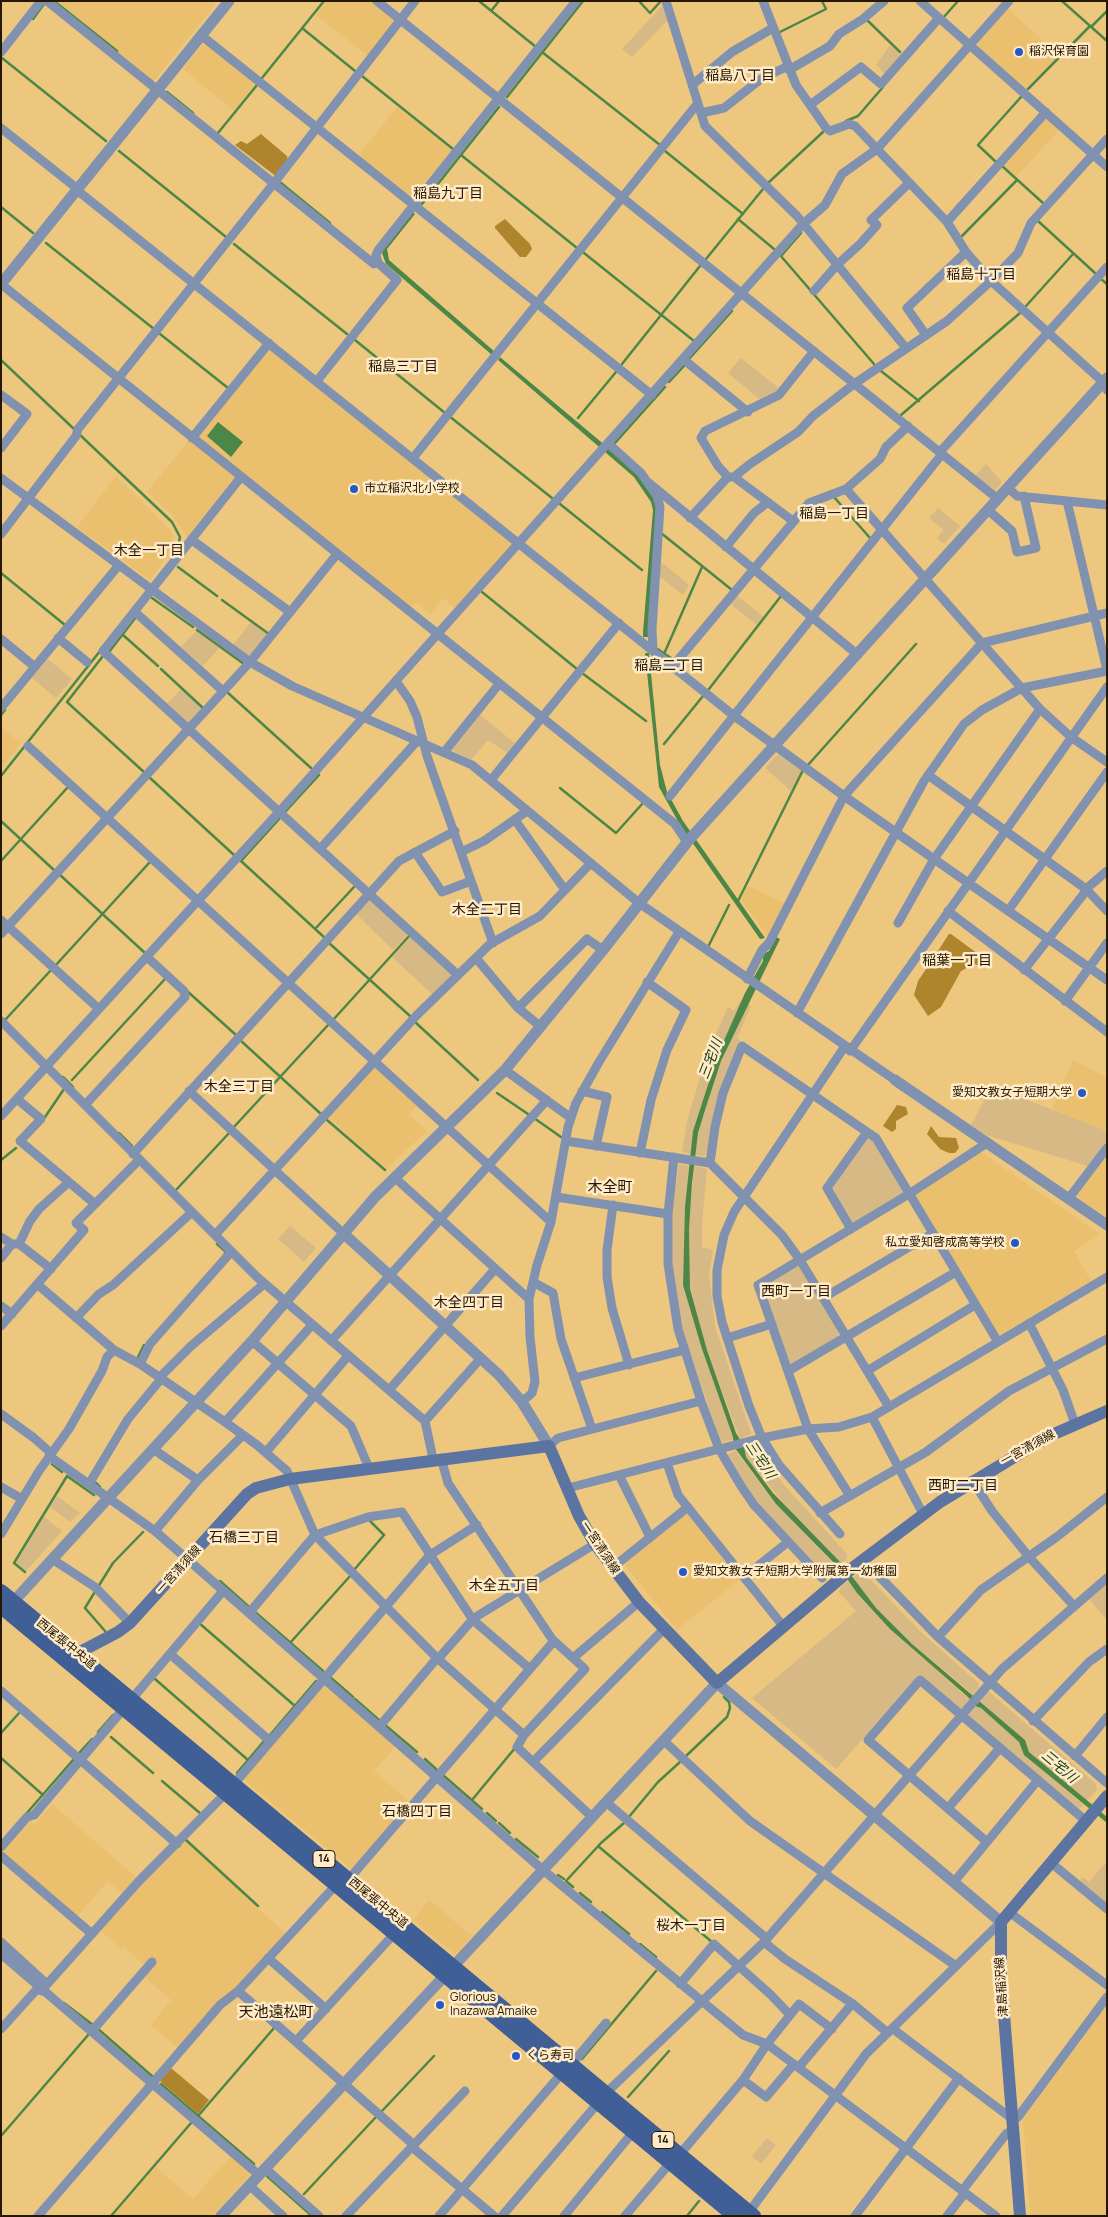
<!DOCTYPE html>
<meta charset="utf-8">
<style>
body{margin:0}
#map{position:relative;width:1108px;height:2217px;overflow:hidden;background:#eec77e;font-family:Manrope,sans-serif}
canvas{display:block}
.frame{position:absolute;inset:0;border:2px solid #251700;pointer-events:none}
</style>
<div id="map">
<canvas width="1108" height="2217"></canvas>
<div class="frame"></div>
</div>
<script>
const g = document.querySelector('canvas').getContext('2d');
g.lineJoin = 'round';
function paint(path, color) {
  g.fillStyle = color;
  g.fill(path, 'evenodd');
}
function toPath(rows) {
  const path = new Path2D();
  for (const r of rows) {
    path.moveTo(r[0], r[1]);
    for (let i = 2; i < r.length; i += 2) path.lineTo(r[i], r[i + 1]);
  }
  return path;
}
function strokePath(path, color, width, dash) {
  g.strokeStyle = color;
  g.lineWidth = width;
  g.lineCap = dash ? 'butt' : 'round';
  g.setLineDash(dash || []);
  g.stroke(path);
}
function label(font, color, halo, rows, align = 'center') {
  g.font = font + ' Manrope,"Noto Sans JP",sans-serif';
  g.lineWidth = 5;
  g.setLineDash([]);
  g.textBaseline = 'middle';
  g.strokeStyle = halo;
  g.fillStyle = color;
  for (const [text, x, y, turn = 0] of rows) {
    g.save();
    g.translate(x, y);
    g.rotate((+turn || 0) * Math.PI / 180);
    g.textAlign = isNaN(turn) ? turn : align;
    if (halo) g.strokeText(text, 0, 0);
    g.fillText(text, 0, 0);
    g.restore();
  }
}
paint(toPath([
 [56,1,218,1,153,82],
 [327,1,372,1,392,17,394,24,369,57,316,15],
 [1008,9,1059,55,1025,89,979,48,978,43],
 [208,44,256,83,234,111,183,69,202,45],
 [397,107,453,151,416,196,410,197,358,156],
 [1048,120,1059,130,1016,177,1002,165,1041,121],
 [270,349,511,542,512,545,456,609,443,598,430,614,416,602,411,608,196,437],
 [190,439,236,476,187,537,173,516,147,492],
 [116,476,166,525,173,535,173,543,170,552,150,580,77,527],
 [1,727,21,743,1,768],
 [748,886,786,904,769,938,741,900],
 [1073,1060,1107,1078,1107,1131,1052,1109],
 [372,1067,376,1067,418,1105,409,1115,427,1131,386,1169,327,1116],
 [978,1152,981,1152,1100,1234,1074,1251,1091,1281,1001,1334,997,1333,915,1196],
 [1107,1153,1107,1217,1076,1196],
 [684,1514,688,1515,740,1579,677,1630,626,1566,627,1561],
 [325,1684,396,1746,374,1771,412,1804,354,1871,243,1779],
 [52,1804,137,1878,123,1894,108,1881,76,1918,2,1853,29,1819,35,1824],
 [184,1839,287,1935,178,2048,151,2025,171,2000,143,1976,149,1969,124,1947,121,1949,100,1930,110,1917],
 [429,1900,472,1936,455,1955,413,1920],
 [1107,2005,1107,2216,1030,2216,1023,2119],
 [231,2156,249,2172,249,2176,212,2216,113,2216,156,2167,193,2199]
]), '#eabf6e');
paint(toPath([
 [663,5,668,20,632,57,622,49],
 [890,45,902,56,886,75,876,65],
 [741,358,780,389,762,401,728,373],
 [986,464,1002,482,995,490,975,476],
 [938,508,960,526,944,544,937,538,944,530,929,518],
 [661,562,689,585,683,595,659,576],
 [735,594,764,617,757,625,728,602],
 [251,622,268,635,250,657,233,645],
 [196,631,219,648,203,666,181,647],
 [48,659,72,679,56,698,32,678],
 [181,689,203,709,189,724,166,705],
 [479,714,517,745,509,754,488,740,471,760,450,749],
 [781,754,802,770,791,791,765,768,777,755],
 [368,899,371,899,409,933,393,950,355,913],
 [412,936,453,975,433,995,392,957],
 [743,1001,718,1054,693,1131,691,1154,682,1152,687,1121,708,1051,728,1007,734,1011,739,1002],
 [747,1004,751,1006,737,1038,740,1040,720,1088,707,1153,704,1156,695,1155,698,1133,706,1107,721,1061],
 [992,1086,1107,1131,1107,1142,1088,1166,986,1135,971,1125],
 [867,1138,873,1140,903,1190,902,1194,854,1223,850,1222,833,1188],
 [679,1164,689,1166,683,1278,702,1349,732,1434,732,1440,721,1442,680,1324,673,1282,670,1227],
 [694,1166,707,1169,702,1223,702,1247,713,1250,709,1276,715,1326,751,1433,750,1435,740,1439,707,1350,690,1289,689,1230],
 [290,1226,316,1248,304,1262,278,1239],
 [796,1266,799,1267,839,1333,838,1336,793,1364,788,1363,763,1288,764,1285],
 [756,1447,784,1485,847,1554,847,1559,841,1563,795,1517,746,1457,745,1449],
 [736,1451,776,1504,837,1567,829,1574,824,1576,749,1493,727,1457,728,1454],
 [57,1496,80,1513,70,1522,50,1507],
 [44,1517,62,1531,26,1571,16,1563],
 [859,1572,867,1576,920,1631,979,1684,978,1688,973,1694,912,1644,876,1608,853,1578],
 [849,1581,890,1629,969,1699,963,1707,958,1708,919,1675,836,1769,752,1698,856,1611,839,1592,840,1588],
 [1107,1583,1107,1620,1089,1599],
 [988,1691,1096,1784,1097,1790,1087,1801,1029,1752,1025,1740,985,1706,980,1700],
 [975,1706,981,1708,1019,1742,1024,1755,1084,1805,1082,1807,1078,1809,968,1716],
 [1107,1861,1107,1905,1079,1882,1083,1877,1089,1882],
 [767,2138,776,2145,761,2164,752,2156]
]), '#d6b984');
paint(toPath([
 [261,134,287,156,288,163,277,177,235,145,241,141,247,144],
 [505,219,530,244,532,249,526,257,520,257,495,228,495,226],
 [949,934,951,934,993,965,985,967,974,964,961,971,941,1007,928,1016,914,995,918,981,926,969,934,964,932,960],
 [897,1105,906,1107,908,1114,896,1121,896,1129,892,1132,883,1126],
 [931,1126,939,1137,956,1138,959,1148,955,1153,949,1153,940,1149,927,1134],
 [171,2068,209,2100,198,2114,160,2081]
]), '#ae852d');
paint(toPath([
 [413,212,415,214,387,249,389,260,495,352,492,355,386,264,382,253,384,248],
 [500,357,638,473,646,483,657,506,650,637,643,637,643,632,653,510,651,502,634,477,498,360],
 [218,422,243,442,231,457,207,436],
 [645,653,649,653,660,765,667,792,683,821,765,938,760,939,680,825,659,787],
 [776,937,780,939,721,1061,706,1107,698,1133,692,1183,689,1230,690,1289,707,1350,736,1433,744,1446,746,1457,773,1493,845,1567,876,1608,912,1644,1025,1740,1029,1752,1107,1817,1107,1823,1024,1755,1019,1742,981,1708,975,1706,968,1697,890,1629,857,1593,841,1570,776,1504,735,1448,732,1434,702,1349,683,1285,685,1207,693,1131,718,1054,745,993,763,961,763,954,769,951]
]), '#4c8747');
strokePath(toPath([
 [54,1,117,51],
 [479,1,536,47],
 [639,1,650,13,661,1],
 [1062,1,1107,41],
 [491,11,499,1],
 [943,18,958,1],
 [33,19,44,4],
 [867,20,900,52],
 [1091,27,1107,11],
 [302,28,355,71],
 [780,32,826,9,822,1],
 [542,52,660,145],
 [2,58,106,141],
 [362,76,453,149],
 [262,78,324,1],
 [1028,89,1090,26],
 [167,92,193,113],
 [507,97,583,1],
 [846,121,858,116,883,87],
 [218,133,257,85],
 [119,151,226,237],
 [665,151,743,214],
 [461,155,577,248],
 [996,162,978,145,1021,97],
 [1002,166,1043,203],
 [281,183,330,223],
 [768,183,823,132],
 [422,204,499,107],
 [1,207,33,233],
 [738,219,774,249],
 [1038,221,1095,273],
 [962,236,1017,180],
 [46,243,154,329],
 [234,244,347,334],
 [584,253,694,341],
 [780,255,874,364],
 [781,256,801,233],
 [706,259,763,189],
 [1101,279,1107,284],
 [1026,306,1073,254],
 [160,334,228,388],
 [355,340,445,413],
 [689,359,732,311],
 [1,360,74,429],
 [622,364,700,266],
 [881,371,919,401],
 [669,382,684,366],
 [901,415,1020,313],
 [449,416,552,498],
 [578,418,616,372],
 [80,435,172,522,180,537,177,552],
 [615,443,665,387],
 [834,497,870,538],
 [560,504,642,570],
 [661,533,732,590],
 [178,567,217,596],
 [1,573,65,625],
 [482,592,577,669],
 [152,598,193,627],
 [222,600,269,634],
 [197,630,244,664],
 [123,635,158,666],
 [656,648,674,660],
 [109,652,136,617],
 [664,654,702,567],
 [103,656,67,702,145,773],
 [161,669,203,708],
 [582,673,646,721],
 [709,689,781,596],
 [227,692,311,768],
 [1,715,5,710],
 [664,744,703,696],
 [808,765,916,644],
 [1,776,100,651],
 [149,777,234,855],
 [560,788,616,833,643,803],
 [285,812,319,775],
 [280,818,241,861,325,938],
 [1,821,55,871],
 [1,861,68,787],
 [59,874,145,953],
 [738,901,803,770],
 [315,929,354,887],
 [329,943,410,1016],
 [708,947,729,905],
 [55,966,149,863],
 [187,991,236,1035],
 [6,1019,51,970],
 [333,1020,410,935],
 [415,1022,478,1080],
 [240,1040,321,1114],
 [63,1077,73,1087],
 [72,1080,165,979],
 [497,1093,528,1114],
 [534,1118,561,1137],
 [43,1120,64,1089],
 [327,1120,385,1170],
 [233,1128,329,1024],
 [119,1133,132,1146],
 [1,1160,16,1148],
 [176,1190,230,1132],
 [217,1244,225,1251,225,1255],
 [137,1359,144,1345],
 [52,1464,62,1472],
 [67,1476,94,1495],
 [96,1483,100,1487],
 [354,1570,384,1535,369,1520],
 [25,1572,14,1563,67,1476],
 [220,1581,248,1606],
 [98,1587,113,1563,143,1532],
 [96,1590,85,1608,105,1631],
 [255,1612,323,1671],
 [199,1623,295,1706],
 [290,1643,351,1575],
 [330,1677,353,1697],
 [155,1679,248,1760],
 [355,1699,379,1720],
 [385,1725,417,1752],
 [98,1732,113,1715],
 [1,1733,20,1712],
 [270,1735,316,1681],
 [111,1737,153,1773],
 [80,1752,92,1739],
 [686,1756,727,1717,730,1708,729,1702,724,1697],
 [1,1758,43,1795],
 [425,1759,437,1770],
 [237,1773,264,1741],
 [444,1776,482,1809],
 [162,1781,201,1814],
 [472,1800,515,1748],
 [487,1813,496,1821],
 [26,1814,73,1760],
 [628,1818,658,1782,680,1762],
 [499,1823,510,1833],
 [516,1839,538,1857],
 [186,1840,258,1906],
 [598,1846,712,1942],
 [558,1875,564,1879],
 [566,1881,601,1843,624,1823],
 [566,1881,573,1887],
 [580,1893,591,1902],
 [602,1912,629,1934],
 [640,1944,656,1957],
 [64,2003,93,2025],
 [98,2029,152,2076],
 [582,2059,656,1971],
 [161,2084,254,2164],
 [628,2097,669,2051],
 [381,2112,434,2056],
 [198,2116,274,2028],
 [1,2136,89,2034],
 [267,2176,312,2216],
 [304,2194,376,2117],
 [111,2216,191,2123],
 [687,2216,699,2201]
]), '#4c8747', 2.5);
strokePath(toPath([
 [47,1,374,264,378,263],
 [377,1,998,499],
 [666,1,705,126,797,216,906,348],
 [763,1,796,85,826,128,830,131,849,124,855,126,947,222,966,252,991,281,1103,382,1107,390],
 [920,1,1107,167],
 [202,36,652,395],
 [1,52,41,1],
 [789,70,830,46,839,34,863,19,884,1],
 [692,85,732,52,773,28],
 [810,105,861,67,881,84,939,18],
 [701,113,724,108,761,79,788,66],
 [1,128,79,190],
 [78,191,733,715,844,796,1107,980],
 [947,222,1046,112],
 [1,284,675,824,687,842],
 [814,291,837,265,861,243,877,225,871,220,909,183],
 [926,335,907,308,966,252],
 [683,359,748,412],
 [317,381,397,280,378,263,376,255,379,249,576,1],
 [1,395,27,414,1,448],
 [192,438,269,343],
 [609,444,641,473,657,496,660,507,652,629,653,650],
 [940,452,1107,267],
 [413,458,698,103],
 [241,477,103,651,458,975],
 [734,477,750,464,798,432,813,416,854,384,947,321,991,281,1018,253,1031,223,1107,139],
 [1,478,250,662,292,686,472,765,639,903,895,1080],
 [649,483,858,655],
 [1008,488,1017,496,1107,505],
 [846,489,1040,709,1071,737,1107,762],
 [1067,501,1107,670],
 [988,510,1012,531,1017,552,1036,548,1024,496],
 [690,518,728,477],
 [793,521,734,477,728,477,718,466,701,438,705,431,779,395,814,351],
 [1,534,76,436,78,429,274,183,415,1],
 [192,540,290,612],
 [726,547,754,513,768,502],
 [135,612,223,691],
 [58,638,87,662],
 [1,639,35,667],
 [673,666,809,503,846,489,880,459,886,447,908,426],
 [396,681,410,701,417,717,427,756,493,943],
 [1,708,119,565],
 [28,746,551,1222],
 [445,751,499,684],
 [928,775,1086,889,1107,911],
 [491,780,619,623],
 [670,796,942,454],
 [515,820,565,890],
 [320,849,418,740],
 [415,852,442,892,471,881],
 [461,852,484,841,527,811],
 [1086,889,1107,871],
 [948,911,1107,1032],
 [1008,911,1107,772],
 [1,920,99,1009],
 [898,923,934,859,1040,709],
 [1,934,250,662,337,554],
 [476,958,518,1008],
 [1024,970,1086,891],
 [747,979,762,950,769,943,844,796,982,643,1107,613],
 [1065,1001,1107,943],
 [797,1013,924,781,964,724,982,710,1022,688,1107,671],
 [1,1021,257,1277,425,1421],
 [541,1027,518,1008,587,939,603,950],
 [850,1051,1107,687],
 [505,1070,571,1118],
 [189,1091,343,1233],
 [582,1091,607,1097,596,1146],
 [17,1099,41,1119,20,1141,95,1204],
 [85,1105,185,997,184,991,147,957],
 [1,1116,279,812,803,224,825,205,842,174,877,149,1009,1],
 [867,1132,876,1138,998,1342],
 [566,1141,710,1163,782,1235,800,1260,889,1407],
 [640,1153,651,1100,667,1050,686,1010,647,982],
 [133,1154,399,861,455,831],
 [674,1157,668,1214,668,1264,678,1329,701,1401,719,1449,741,1486,754,1505,822,1578],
 [710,1163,715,1127,723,1093,742,1046,867,1132,827,1188,851,1229],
 [394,1177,529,1299,537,1265,551,1222,568,1127,576,1103,599,1062,679,932],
 [556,1197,668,1214],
 [1069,1198,1107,1148],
 [613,1205,607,1250,607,1277,612,1308,629,1365],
 [215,1235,417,1015,490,944,540,916,591,863],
 [1,1237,12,1244,19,1244,51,1269],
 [19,1244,30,1221,39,1209,69,1182],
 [1,1258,12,1244],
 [533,1282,553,1293,561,1339,592,1429],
 [37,1284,114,1350,140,1364,225,1422,257,1445,287,1471,315,1535,437,1658,524,1735,517,1747,592,1817],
 [823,1298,933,1233],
 [1,1306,12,1314],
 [76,1318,99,1294,113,1285,192,1212],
 [1029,1323,1063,1390,1075,1424],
 [1,1326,84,1230,76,1223,139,1160],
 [727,1338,772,1324],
 [252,1341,351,1426,369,1468],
 [331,1341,547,1100],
 [140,1364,150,1344,231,1252],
 [788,1371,956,1272],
 [867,1371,975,1305],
 [159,1378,191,1346,264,1284],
 [574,1378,685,1350],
 [389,1390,495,1269],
 [522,1402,532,1393,535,1382,530,1337,529,1299],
 [1,1414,34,1438,51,1453],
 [872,1417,923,1514],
 [225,1422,312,1325],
 [549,1446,558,1438,701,1401],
 [153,1449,198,1480],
 [266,1452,348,1356],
 [49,1456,155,1531,543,1870,743,2035,767,2044,996,2216],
 [441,1458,448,1483,552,1639,585,1669,524,1735],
 [433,1459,425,1421,481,1358],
 [667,1463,678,1495,783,1626],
 [619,1475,650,1537],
 [972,1480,992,1511,1029,1557,1074,1606],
 [89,1484,128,1419,161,1379],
 [1,1487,22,1499],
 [568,1488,762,1438,808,1429,839,1427,872,1417,1107,1277],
 [850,1496,808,1429,758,1285,909,1194,987,1143],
 [820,1513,926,1452,1009,1391,1107,1339],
 [155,1531,198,1480,243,1435],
 [1,1534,39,1471,69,1429,102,1371,107,1357,114,1350],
 [840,1534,779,1465,762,1438,749,1406,722,1322,717,1296,717,1270,724,1235,734,1212,845,1046],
 [52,1559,95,1587,130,1623],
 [612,1568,688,1507],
 [875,1572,938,1637,1107,1783],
 [744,1577,788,1542],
 [249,1613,315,1535,368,1517,402,1512,473,1620,530,1669],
 [938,1637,981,1590,1058,1536,1107,1497],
 [170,1654,270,1741],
 [573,1658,639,1602],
 [438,1659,474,1618,595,1544],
 [1,1691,177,1844],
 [1033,1721,1089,1662,1107,1649],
 [379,1727,437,1658],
 [663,1740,750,1821,956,1966],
 [1075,1756,1107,1717],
 [533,1762,664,1629],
 [234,1784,430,1555,477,1525],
 [606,1802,767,1939],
 [948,1808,1000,1748],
 [987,1842,868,1740,920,1680,1086,1821],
 [1,1847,27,1817,34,1815,39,1809,223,1591],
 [1,1856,92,1934],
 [1050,1862,1107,1909],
 [348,1880,554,1641],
 [954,1882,1038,1780],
 [1009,1912,1107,1985],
 [1,1942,47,1984],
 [764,1942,785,1959,853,2004,888,2033],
 [1,1954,259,2175],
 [268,1958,326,2009],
 [680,1984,714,1944,771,1995,790,2015],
 [41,1991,139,1881,226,1793],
 [238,1991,414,2145],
 [1,2029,38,1988],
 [893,2029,1011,2118,1018,2117,1107,1997],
 [92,2031,152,1962],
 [296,2041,394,1934],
 [571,2065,606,2023],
 [799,2067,851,2005],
 [743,2080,766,2097,794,2064],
 [606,2093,764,1942,1002,1669,1107,1578],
 [412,2147,494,2216],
 [680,2154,743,2080,767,2044,799,2004,832,2029],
 [265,2168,319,2216],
 [249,2185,283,2216],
 [962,2191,1006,2134,1013,2130],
 [749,2212,866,2054,1001,1922],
 [38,2216,220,2005,238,1991,336,1885],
 [346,2216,465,2091],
 [439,2216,562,2073],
 [502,2216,598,2103],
 [564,2216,633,2132],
 [625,2216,670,2163],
 [855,2216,959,2078],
 [947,2216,965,2193]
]), '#8192b1', 9);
strokePath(toPath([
 [1,284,229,1],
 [895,1080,1107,1225],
 [343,1233,499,1375,522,1402,549,1446],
 [14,1601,252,1341,375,1197,505,1070,603,950,688,841,1107,378],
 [221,2216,717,1683,1001,1922]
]), '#8192b1', 11);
strokePath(toPath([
 [78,1653,118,1632,130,1623,247,1494,256,1488,290,1479,549,1446,579,1516,595,1544,639,1602,717,1683,855,1566,940,1502,1047,1437,1107,1411],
 [1020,2216,1001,1977,1001,1922,1107,1796]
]), '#5c74a2', 12);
strokePath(toPath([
 [1,1591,754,2216],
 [1,1607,734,2216]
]), '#415f97', 14);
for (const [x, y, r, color] of [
 [1019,52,5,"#2359c6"],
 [354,489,5,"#2359c6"],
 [1082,1093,5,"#2359c6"],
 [1015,1243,5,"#2359c6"],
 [683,1572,5,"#2359c6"],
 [440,2005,5,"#2359c6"],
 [516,2056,5,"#2359c6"]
]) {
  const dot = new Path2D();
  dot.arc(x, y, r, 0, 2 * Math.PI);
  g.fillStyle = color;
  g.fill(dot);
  strokePath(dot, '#ffebc8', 2);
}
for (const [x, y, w] of [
 [324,1859,22],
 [663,2140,22]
]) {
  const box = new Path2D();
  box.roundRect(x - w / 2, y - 8.5, w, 17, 4);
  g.fillStyle = '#ffebc8';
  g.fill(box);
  strokePath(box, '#251700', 1);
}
label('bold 11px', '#251700', null, [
 ["14",324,1859],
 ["14",663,2140]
]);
label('12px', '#251700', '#ffebc8', [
 ["稲沢保育園",1029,52],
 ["市立稲沢北小学校",364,489],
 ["愛知文教女子短期大学",1072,1093,"right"],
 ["私立愛知啓成高等学校",1005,1243,"right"],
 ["愛知文教女子短期大学附属第一幼稚園",693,1572],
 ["Glorious",450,1998],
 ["Inazawa Amaike",450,2012],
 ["くら寿司",526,2056]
], 'left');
label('12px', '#251700', '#ffebc8', [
 ["一宮清須線",1028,1448,-29],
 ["一宮清須線",600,1548,57],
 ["一宮清須線",179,1570,-48],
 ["西尾張中央道",66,1644,39],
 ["西尾張中央道",378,1903,39],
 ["津島稲沢線",1002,1987,-94]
]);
label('14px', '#251700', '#ffebc8', [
 ["稲島八丁目",740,76],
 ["稲島九丁目",448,194],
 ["稲島十丁目",981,275],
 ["稲島三丁目",403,367],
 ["稲島一丁目",834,514],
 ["木全一丁目",149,551],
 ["稲島二丁目",669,666],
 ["木全二丁目",487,910],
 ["稲葉一丁目",957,961],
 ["木全三丁目",239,1087],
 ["西町一丁目",796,1292],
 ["木全四丁目",469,1303],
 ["西町二丁目",963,1486],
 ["石橋三丁目",244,1538],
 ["木全五丁目",504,1586],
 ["石橋四丁目",417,1812],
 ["桜木一丁目",691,1926]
]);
label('italic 14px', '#123c0f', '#ffebc8', [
 ["三宅川",711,1059,-69],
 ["三宅川",760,1460,57],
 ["三宅川",1059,1767,40]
]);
label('15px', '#251700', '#ffebc8', [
 ["木全町",610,1188],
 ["天池遠松町",276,2013]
]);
</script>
